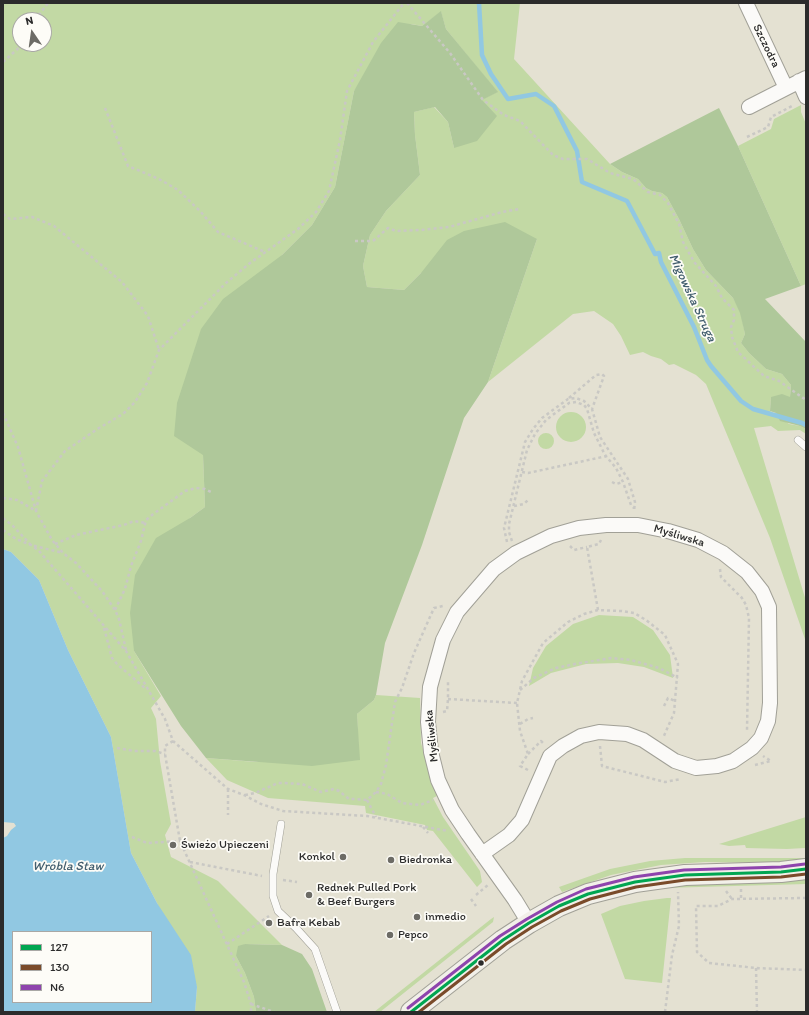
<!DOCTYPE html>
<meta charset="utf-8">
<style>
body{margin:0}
#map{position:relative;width:809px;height:1015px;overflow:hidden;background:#e4e1d2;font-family:Itim,sans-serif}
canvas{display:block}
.frame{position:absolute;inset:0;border:4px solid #2b2b2b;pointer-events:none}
.legend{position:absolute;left:12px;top:931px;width:140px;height:72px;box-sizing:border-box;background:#fdfcf7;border:1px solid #a9a8a5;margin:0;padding:5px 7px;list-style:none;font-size:12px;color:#2b2b2b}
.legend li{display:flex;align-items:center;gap:8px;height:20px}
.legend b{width:20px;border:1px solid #a9a8a5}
.north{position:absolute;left:12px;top:12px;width:40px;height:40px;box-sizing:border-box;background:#fdfcf7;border:1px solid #a9a8a5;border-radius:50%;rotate:347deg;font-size:11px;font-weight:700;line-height:16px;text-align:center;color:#2b2b2b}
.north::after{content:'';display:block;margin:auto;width:14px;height:18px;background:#6c6b65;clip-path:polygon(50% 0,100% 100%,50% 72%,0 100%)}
</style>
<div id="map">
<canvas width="809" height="1015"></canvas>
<div class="frame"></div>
<ul class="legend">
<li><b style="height:5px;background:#00a651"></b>127</li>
<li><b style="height:5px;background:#7a4b2a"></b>130</li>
<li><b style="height:5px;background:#8e44ad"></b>N6</li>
</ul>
<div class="north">N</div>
</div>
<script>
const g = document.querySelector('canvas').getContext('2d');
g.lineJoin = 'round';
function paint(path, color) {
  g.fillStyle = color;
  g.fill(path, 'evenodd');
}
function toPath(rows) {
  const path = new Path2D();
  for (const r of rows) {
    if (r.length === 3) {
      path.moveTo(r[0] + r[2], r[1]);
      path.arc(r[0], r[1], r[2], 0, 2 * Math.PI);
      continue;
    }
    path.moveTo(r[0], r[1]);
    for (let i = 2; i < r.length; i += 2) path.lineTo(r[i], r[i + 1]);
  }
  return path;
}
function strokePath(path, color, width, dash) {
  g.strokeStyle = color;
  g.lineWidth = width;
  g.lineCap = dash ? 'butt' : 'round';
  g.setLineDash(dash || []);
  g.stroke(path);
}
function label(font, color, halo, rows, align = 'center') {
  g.font = font + ' Itim,sans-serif';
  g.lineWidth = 3.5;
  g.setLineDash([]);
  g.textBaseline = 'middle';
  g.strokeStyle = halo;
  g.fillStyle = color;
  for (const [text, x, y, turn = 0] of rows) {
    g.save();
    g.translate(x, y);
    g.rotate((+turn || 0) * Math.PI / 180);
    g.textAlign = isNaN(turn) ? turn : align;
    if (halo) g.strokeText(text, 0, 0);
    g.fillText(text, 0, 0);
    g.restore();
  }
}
paint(toPath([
 [3,3,520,3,514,59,610,164,622,172,638,179,646,188,652,191,662,193,667,197,679,219,693,249,706,270,733,298,741,313,745,334,741,343,749,353,766,369,782,374,791,385,790,397,771,397,770,411,789,424,800,426,806,429,806,434,800,430,778,431,771,426,754,428,806,601,806,642,770,538,713,401,706,384,696,375,674,364,669,365,661,359,651,356,643,352,630,355,621,336,613,324,594,311,573,314,488,382,537,239,421,273,404,290,367,287,363,266,370,235,386,211,420,175,415,135,414,112,434,107,448,122,454,148,481,100,497,92,446,29,441,12,422,26,411,24,354,91,335,187,312,225,282,255,203,455,205,507,190,518,134,651,161,696,151,708,156,719,160,761,171,824,165,835,171,857,218,881,282,945,245,944,236,956,245,973,254,997,256,1012,195,1012,197,987,157,903,131,853,111,737,68,650,39,580,11,552,3,549],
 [20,20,44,20,44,44,20,44],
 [801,105,801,112,806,124,806,284,801,286,738,146,771,129,774,119],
 [571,427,15],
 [546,441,8],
 [599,615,633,617,653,630,670,655,673,678,644,667,618,663,586,664,551,673,529,686,533,668,546,646,573,624],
 [376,695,420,698,421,743,437,796,433,798,443,817,480,871,482,882,477,887,433,831,427,830,425,825,366,813,365,806,268,798,227,780,206,758,256,762,359,760,357,714,374,700],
 [806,817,806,850,805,848,787,849,746,848,745,845,729,846,719,844],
 [685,858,806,858,806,860,794,862,759,863,705,862,661,865,611,875,562,892,559,887,610,869,650,861],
 [806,878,806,884,663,888,665,886],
 [667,898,671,898,662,983,625,979,601,914,620,906,644,901],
 [494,917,493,922,380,1012,374,1012,491,919]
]), '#c2d9a4');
paint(toPath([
 [441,11,446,29,498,92,482,100,497,116,477,141,454,148,448,122,435,107,414,112,415,135,420,175,386,211,370,235,363,266,367,287,404,290,421,273,447,240,464,231,505,222,537,239,488,382,464,418,422,545,385,643,376,695,374,700,357,714,360,760,312,766,206,758,181,726,134,651,130,613,135,575,156,538,190,518,205,507,203,455,174,436,177,403,201,329,223,299,282,255,312,225,335,187,354,91,381,43,398,22,422,26],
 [719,108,738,146,801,286,765,299,806,342,806,429,800,426,780,421,776,413,770,411,771,397,782,394,790,397,791,385,782,374,766,369,749,353,741,343,745,334,740,313,733,298,706,270,693,249,679,219,667,197,662,193,652,191,646,188,638,179,622,172,610,164],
 [245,944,282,945,302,954,312,969,327,1012,256,1012,254,997,245,973,236,956,238,946]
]), '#afc89a');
paint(toPath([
 [3,549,11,552,39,580,68,650,111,737,131,853,157,903,191,955,197,987,195,1012,3,1012,3,838,7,836,11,830,16,826,14,823,3,822],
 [13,932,151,932,151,1002,13,1002]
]), '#91c8e2');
strokePath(toPath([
 [479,3,482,55,491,74,508,99,536,94,554,106,577,151,582,182,627,201,655,254,659,253,661,262,694,327,707,360,711,366,741,401,753,409,802,423,806,425]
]), '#91c8e2', 4.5);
const lane = toPath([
 [798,440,806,447],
 [281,824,273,874,273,896,278,911,296,928,315,949,337,1012]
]);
const street = toPath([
 [746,3,786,88],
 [799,81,806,97],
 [749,107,806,78],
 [482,854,509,835,522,820,550,756,563,746,581,736,599,732,627,734,643,740,675,761,696,768,717,766,733,761,752,748,761,738,768,721,770,703,769,607,762,591,747,572,723,553,698,540,668,531,638,525,606,525,579,528,551,536,516,553,494,569,457,612,443,640,430,687,428,722,431,752,438,780,452,810,468,834,515,900,529,923]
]);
const secondary = toPath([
 [411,1012,503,940,529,923,559,906,588,894,635,882,685,875,781,872,806,869]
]);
strokePath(lane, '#a1a097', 8);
strokePath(street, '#a1a097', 16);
strokePath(secondary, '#a1a097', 22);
strokePath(toPath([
 [407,3,450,53,483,100,504,115,520,121,553,155,563,159,587,159,610,173,633,179,648,192,660,195,668,203,679,224,683,242,694,262,716,286,722,298,734,310,734,320,731,327,732,337,738,352,764,376,779,381,806,400],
 [35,20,48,3],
 [3,62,23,44],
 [105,108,128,166,159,179,178,190,200,211,218,232,265,252],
 [747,137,768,127,771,117,794,105],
 [3,214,10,219,32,217,54,226,122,282,148,316,159,350],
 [355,241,373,241,388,228,396,231,421,230,449,227,502,212,519,209],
 [569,398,596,375,602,374,604,376,592,409],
 [3,413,18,447,36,511,52,540,63,553,76,563,102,591,115,610,119,619,126,650],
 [522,472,528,473,607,456],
 [612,482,616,484,623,482],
 [3,498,17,500,36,511,42,481,65,451,99,428,123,414,135,402,147,383,159,350,226,283,250,263,298,229,316,212,329,191,340,140,347,91,373,42,404,3],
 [514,506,524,504,529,499],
 [3,518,13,526,31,545,63,553],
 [3,530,16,539,31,545,39,551,126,651,165,719,173,741,228,789,244,795,261,804,283,811,367,816,448,831],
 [512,541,509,532,509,524,527,450,535,434,546,420,569,403,576,402,584,405,587,409,594,433,605,455,616,468,623,482,631,505,634,508],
 [507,542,504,528,525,442,533,429,542,418,568,399,576,398,584,401,592,409,600,437,628,479,635,502,634,511],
 [55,544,76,535,124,525,134,521,146,523],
 [570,546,574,550,587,547],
 [720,569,721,577,742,598,746,605,749,618,747,731],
 [115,610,125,589,131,566,141,541,146,520,152,515,185,491,196,488,205,489,213,493],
 [598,610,587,547,599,544,601,540],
 [104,628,112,658,117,664,146,689],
 [520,690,534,678,556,668,575,664,611,658,631,660,659,668,678,678],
 [448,699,517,703],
 [664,706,668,698,675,701],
 [443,712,447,711,448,699,448,682],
 [520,724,528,719,533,718],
 [173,741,165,746,165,754,180,841,244,982,251,1004,251,1012],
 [600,746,602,766,665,782,681,779],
 [117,748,134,751,155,751,165,754],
 [528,754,541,741,543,743],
 [755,765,771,761,763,756],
 [528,770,520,766,528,754,520,731,517,703,522,681,543,643,568,622,584,614,598,610,622,611,634,613,646,620,665,635,678,664,674,713,663,738],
 [228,789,228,815],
 [376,792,387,794,402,803,420,805,433,800],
 [245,795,255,793,278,783,283,783,302,784,321,792,334,789,339,791,349,799,355,799,367,800,376,792,381,784,386,765,395,702,402,688,414,653,434,608,443,606],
 [367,800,376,817],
 [423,827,428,833],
 [132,837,147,843,180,841],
 [190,862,262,876],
 [283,880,297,882],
 [741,889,741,899],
 [726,891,732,899],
 [476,895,488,885],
 [806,898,732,899,718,906,696,906,697,952,709,963,756,968,806,970],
 [471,899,476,906],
 [227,944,269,916],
 [756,968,757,1012],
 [251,1004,274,1012],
 [665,1012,672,955,679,926,678,892]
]), '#c9c8c4', 2.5, [3, 3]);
strokePath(lane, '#fbfaf8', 7);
strokePath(street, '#fbfaf8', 14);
strokePath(secondary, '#f2f0e9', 20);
strokePath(toPath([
 [411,1012,503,940,529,923,559,906,588,894,635,882,685,875,781,872,806,869]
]), '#00a651', 3);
strokePath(toPath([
 [419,1012,506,944,532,927,561,911,590,899,636,887,685,880,781,877,806,874]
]), '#7a4b2a', 3);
strokePath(toPath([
 [408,1008,500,936,527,919,557,902,586,889,634,877,684,870,781,867,805,864]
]), '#8e44ad', 3);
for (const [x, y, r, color] of [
 [173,845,4,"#6c6b65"],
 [343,857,4,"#6c6b65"],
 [391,860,4,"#6c6b65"],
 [309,895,4,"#6c6b65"],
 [417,917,4,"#6c6b65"],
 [269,923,4,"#6c6b65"],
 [390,935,4,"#6c6b65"],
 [481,963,3.5,"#2b2b2b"]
]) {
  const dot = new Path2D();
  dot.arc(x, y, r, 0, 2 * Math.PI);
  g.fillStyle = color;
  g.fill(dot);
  strokePath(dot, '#fdfcf7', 1.5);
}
label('12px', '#2b2b2b', '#fdfcf7', [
 ["Szczodra",766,46,64],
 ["Myśliwska",679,536,17],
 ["Myśliwska",432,736,-96]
]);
label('12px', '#2b2b2b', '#fdfcf7', [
 ["Świeżo Upieczeni",181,845],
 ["Konkol",335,857,"right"],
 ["Biedronka",399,860],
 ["Rednek Pulled Pork",317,888],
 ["& Beef Burgers",317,902],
 ["inmedio",425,917],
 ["Bafra Kebab",277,923],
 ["Pepco",398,935]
], 'left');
label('italic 13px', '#425e6e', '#fdfcf7', [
 ["Migowska Struga",692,298,65],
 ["Wróbla Staw",68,867]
]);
</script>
